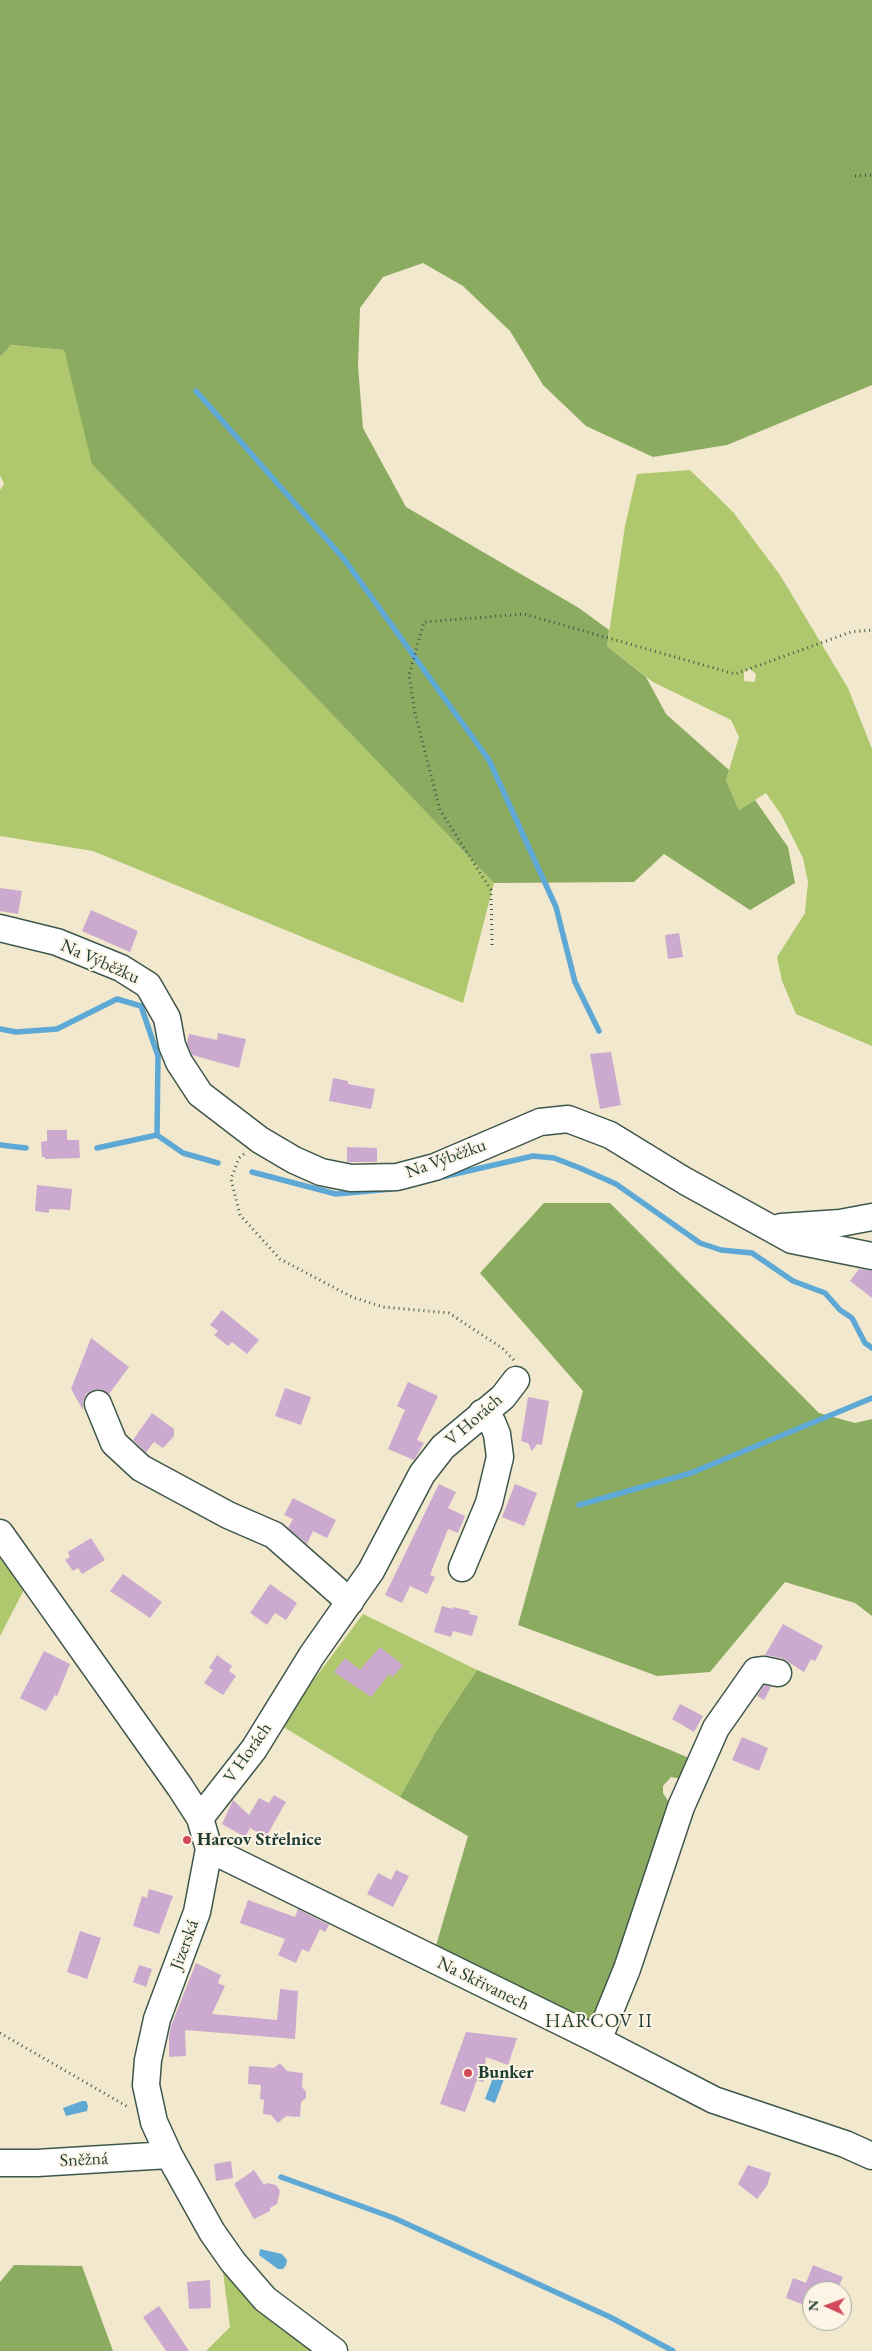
<!DOCTYPE html>
<meta charset="utf-8">
<style>
body{margin:0}
#map{position:relative;width:872px;height:2351px;overflow:hidden;background:#f1e8cd;font-family:"EB Garamond",serif}
canvas{display:block}
.north{position:absolute;left:802px;top:2281px;width:50px;height:50px;box-sizing:border-box;background:#fcf5e5;border:1px solid #a4ab9e;border-radius:50%;rotate:272deg;font-size:14px;font-weight:700;line-height:20px;text-align:center;color:#1f3d34}
.north::after{content:'';display:block;margin:auto;width:18px;height:22px;background:#d1495b;clip-path:polygon(50% 0,100% 100%,50% 72%,0 100%)}
</style>
<div id="map">
<canvas width="872" height="2351"></canvas>
<div class="north">N</div>
</div>
<script>
const g = document.querySelector('canvas').getContext('2d');
g.lineJoin = 'round';
function paint(path, color) {
  g.fillStyle = color;
  g.fill(path, 'evenodd');
}
function toPath(rows) {
  const path = new Path2D();
  for (const r of rows) {
    path.moveTo(r[0], r[1]);
    for (let i = 2; i < r.length; i += 2) path.lineTo(r[i], r[i + 1]);
  }
  return path;
}
function strokePath(path, color, width, dash) {
  g.strokeStyle = color;
  g.lineWidth = width;
  g.lineCap = dash ? 'butt' : 'round';
  g.setLineDash(dash || []);
  g.stroke(path);
}
function label(font, color, halo, rows, align = 'center') {
  g.font = font + ' "EB Garamond",serif';
  g.lineWidth = 4;
  g.setLineDash([]);
  g.textBaseline = 'middle';
  g.strokeStyle = halo;
  g.fillStyle = color;
  for (const [text, x, y, turn = 0] of rows) {
    g.save();
    g.translate(x, y);
    g.rotate((+turn || 0) * Math.PI / 180);
    g.textAlign = isNaN(turn) ? turn : align;
    if (halo) g.strokeText(text, 0, 0);
    g.fillText(text, 0, 0);
    g.restore();
  }
}
paint(toPath([
 [11,345,64,350,93,464,494,883,463,1003,93,851,0,836,0,490,4,484,0,475,0,357],
 [690,470,733,512,780,575,848,688,872,749,872,1046,796,1014,782,981,777,957,805,913,808,882,803,858,782,816,766,793,739,810,726,780,739,737,731,720,653,682,607,646,625,526,637,474],
 [750,669,756,674,755,682,744,681,744,672],
 [0,1554,27,1584,0,1636],
 [363,1614,477,1670,437,1730,400,1797,280,1725],
 [223,2272,246,2298,315,2351,206,2351,230,2327]
]), '#afc76d');
paint(toPath([
 [0,0,872,0,872,385,727,445,653,457,586,426,543,385,510,331,463,286,423,263,383,277,360,308,358,366,363,428,406,507,579,608,609,630,607,646,646,677,666,714,729,770,726,780,739,810,755,800,788,847,795,883,750,910,664,854,634,882,494,883,92,464,64,350,11,345,0,357],
 [544,1203,610,1203,819,1413,855,1423,872,1419,872,1616,855,1603,785,1582,710,1672,657,1676,518,1625,583,1391,480,1273],
 [477,1670,699,1762,687,1780,671,1777,663,1786,663,1793,672,1807,598,2031,435,1949,468,1836,400,1797,437,1730],
 [14,2265,82,2266,113,2351,0,2351,0,2282]
]), '#8bac60');
paint(toPath([
 [494,2075,504,2079,495,2103,485,2099],
 [82,2101,86,2101,88,2106,87,2111,66,2116,63,2108],
 [260,2249,282,2254,287,2260,286,2265,283,2269,278,2269,259,2255]
]), '#5ea8d6');
strokePath(toPath([
 [196,391,344,559,489,760,556,907,575,982,599,1031],
 [0,1029,16,1032,57,1029,117,999,141,1006,158,1056,157,1135,183,1153,218,1163],
 [0,1145,26,1148],
 [97,1148,157,1135],
 [252,1172,336,1194,392,1189],
 [442,1177,533,1156,554,1158,580,1168,616,1184,700,1243,721,1250,752,1253,793,1281,825,1293,840,1310,852,1318,865,1343,872,1348],
 [579,1505,691,1473,872,1398],
 [281,2177,394,2218,610,2317,673,2351]
]), '#5ea8d6', 5.5);
paint(toPath([
 [0,888,22,891,18,914,0,911],
 [91,910,138,931,130,952,82,931],
 [679,933,683,957,668,959,665,935],
 [218,1033,246,1039,239,1068,192,1055,187,1043,189,1034,217,1040],
 [611,1052,621,1105,600,1109,590,1054],
 [333,1078,348,1081,348,1084,375,1089,371,1109,329,1101],
 [47,1130,67,1130,67,1140,79,1140,80,1158,45,1159,45,1157,42,1157,41,1142,47,1141],
 [347,1147,377,1148,377,1162,347,1162],
 [37,1185,72,1189,70,1210,49,1209,49,1213,35,1211],
 [859,1269,872,1271,872,1298,850,1281],
 [222,1310,259,1340,247,1354,232,1342,228,1346,214,1335,218,1331,210,1325],
 [91,1338,129,1367,109,1394,100,1389,92,1390,86,1394,83,1402,83,1410,71,1389],
 [408,1382,438,1396,417,1440,424,1443,414,1460,388,1449,405,1410,397,1406],
 [285,1388,311,1397,301,1425,275,1416],
 [528,1397,549,1401,542,1445,537,1444,532,1451,528,1443,521,1441],
 [152,1413,174,1429,174,1436,163,1448,154,1442,146,1452,133,1440],
 [439,1484,456,1492,448,1508,465,1516,458,1533,448,1529,430,1575,435,1577,427,1594,410,1586,402,1603,385,1595],
 [515,1484,537,1493,524,1526,502,1517],
 [293,1498,336,1520,327,1538,313,1531,307,1544,288,1528,293,1519,284,1515],
 [91,1538,105,1560,82,1574,78,1568,73,1571,65,1560,70,1557,68,1552],
 [123,1574,162,1602,150,1618,110,1591],
 [270,1584,297,1603,286,1620,275,1613,267,1625,250,1613],
 [442,1606,452,1609,453,1607,470,1611,469,1614,478,1616,472,1636,453,1631,451,1637,434,1632],
 [783,1624,823,1646,815,1661,811,1659,804,1672,782,1658,765,1655],
 [380,1647,403,1665,393,1677,389,1674,371,1697,334,1672,345,1658,360,1670],
 [44,1651,70,1664,57,1696,55,1695,46,1711,20,1698],
 [217,1655,232,1666,229,1671,236,1676,223,1695,204,1683,213,1670,209,1668],
 [764,1685,771,1687,764,1700,757,1696],
 [680,1704,703,1716,694,1732,672,1719],
 [742,1737,768,1748,759,1771,732,1760],
 [274,1795,286,1802,266,1837,250,1828,245,1837,222,1824,233,1800,249,1815,259,1798,269,1803],
 [396,1870,409,1876,393,1907,367,1894,378,1873,391,1880],
 [149,1889,173,1896,159,1934,133,1926,142,1896,147,1898],
 [248,1900,295,1917,298,1909,329,1925,325,1932,320,1929,309,1952,302,1949,296,1963,278,1955,285,1939,240,1923],
 [80,1931,101,1938,87,1979,67,1972],
 [196,1963,221,1975,218,1983,225,1986,212,2014,277,2020,280,1989,298,1991,295,2039,185,2030,186,2056,169,2057,169,2036,171,2026],
 [139,1965,152,1969,146,1987,133,1982],
 [466,2032,517,2038,508,2065,486,2057,483,2082,477,2080,465,2112,440,2104],
 [280,2063,287,2071,303,2073,302,2087,306,2092,306,2098,301,2102,300,2117,286,2116,278,2123,271,2115,263,2114,264,2100,260,2099,261,2085,248,2084,249,2066,274,2068],
 [231,2161,233,2178,216,2181,214,2164],
 [748,2165,771,2173,767,2186,757,2199,738,2184],
 [254,2170,264,2185,267,2183,276,2185,280,2191,277,2204,270,2208,270,2211,254,2219,234,2184],
 [813,2265,843,2277,837,2291,812,2291,812,2308,786,2298,793,2278,806,2283],
 [210,2280,211,2308,189,2309,187,2282],
 [159,2306,166,2316,189,2351,166,2351,143,2317]
]), '#ccaad0');
const minor = toPath([
 [0,928,57,942,121,968,148,985,167,1018,172,1045,179,1062,200,1094,260,1140,294,1160,321,1172,351,1178,397,1177,435,1167,540,1122,568,1119,610,1135,685,1181,792,1240,872,1256],
 [781,1227,840,1223,872,1217],
 [98,1404,114,1443,141,1468,228,1515,274,1535,350,1602],
 [0,1533,180,1787,200,1818,209,1849,197,1912,157,2019,148,2060,146,2085,154,2122,169,2155,212,2232,233,2262,265,2299,334,2351],
 [462,1568,489,1503,500,1457,497,1434,492,1422,482,1413],
 [200,1818,254,1749,312,1655,371,1571,422,1474,443,1447,503,1397,516,1380],
 [209,1849,598,2040,714,2100,845,2144,872,2156],
 [598,2040,627,1969,681,1807,716,1728,756,1671,764,1670,778,1673],
 [0,2163,37,2163,169,2155]
]);
strokePath(minor, '#3e574b', 29);
strokePath(toPath([
 [855,176,872,175],
 [492,945,491,890,440,810,415,713,409,675,424,622,524,614,735,674,851,632,872,630],
 [244,1154,239,1158,231,1179,240,1215,280,1259,352,1297,383,1307,449,1313,502,1348,514,1360],
 [0,2033,128,2107]
]), '#3e574b', 3, [1, 4]);
strokePath(minor, '#fff', 26);
for (const [x, y, r, color] of [
 [187,1840,5,"#d1495b"],
 [468,2073,5,"#d1495b"]
]) {
  const dot = new Path2D();
  dot.arc(x, y, r, 0, 2 * Math.PI);
  g.fillStyle = color;
  g.fill(dot);
  strokePath(dot, '#fcf5e5', 2);
}
label('18px', '#1f3d34', '#fcf5e5', [
 ["Na Výběžku",100,962,24],
 ["Na Výběžku",446,1159,-20],
 ["V Horách",474,1420,-41],
 ["V Horách",248,1753,-55],
 ["Jizerská",185,1945,-70],
 ["Na Skřivanech",483,1984,26],
 ["Sněžná",84,2160,-3]
]);
label('bold 18px', '#1f3d34', '#fcf5e5', [
 ["Harcov Střelnice",197,1840],
 ["Bunker",478,2073]
], 'left');
g.letterSpacing = '1px';
label('19px', '#1f3d34', '#fcf5e5', [
 ["HARCOV II",599,2022]
]);
g.letterSpacing = '0px';
</script>
